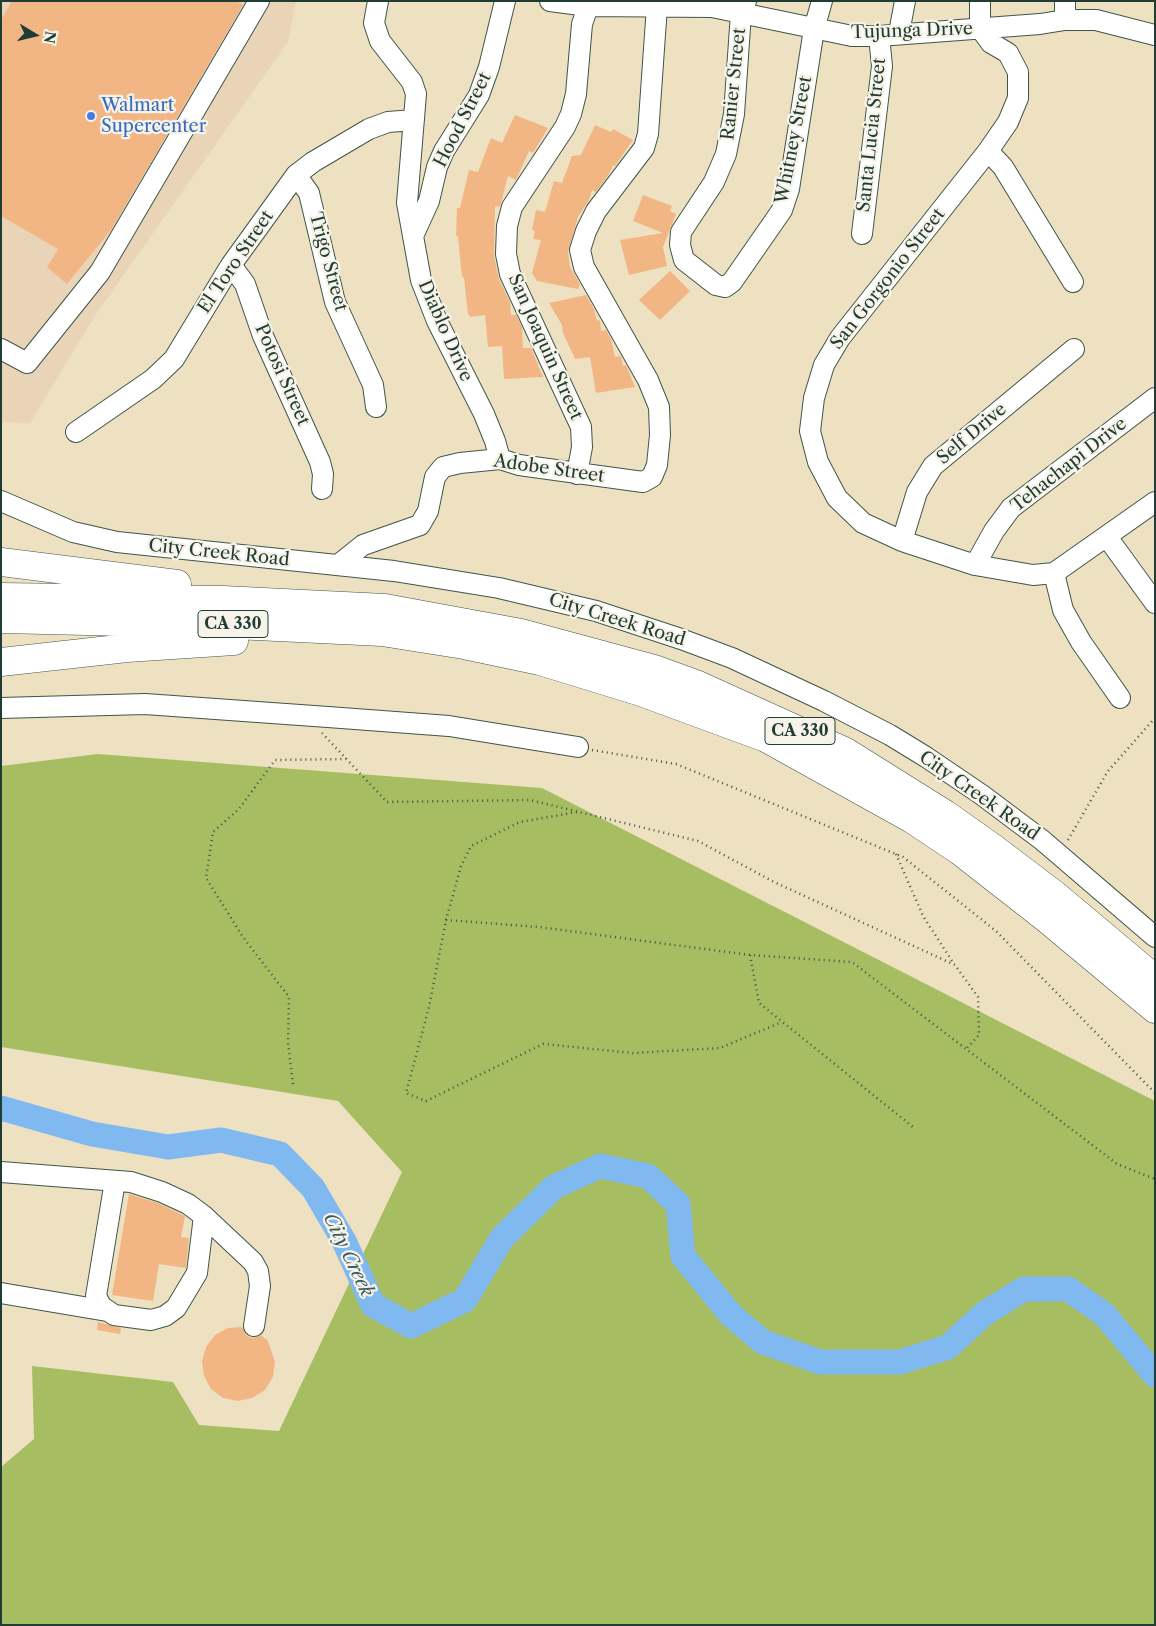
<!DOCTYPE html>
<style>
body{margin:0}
#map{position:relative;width:1156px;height:1626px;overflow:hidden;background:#eee1c1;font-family:"Libre Caslon Text",serif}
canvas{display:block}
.frame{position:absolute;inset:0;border:2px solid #1f3d34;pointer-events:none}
.north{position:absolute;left:10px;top:10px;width:50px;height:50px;-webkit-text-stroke:4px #f7f3e8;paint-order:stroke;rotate:99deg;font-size:14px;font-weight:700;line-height:20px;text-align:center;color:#1f3d34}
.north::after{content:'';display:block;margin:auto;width:18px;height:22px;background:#1f3d34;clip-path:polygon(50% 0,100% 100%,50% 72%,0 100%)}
</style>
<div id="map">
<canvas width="1156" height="1626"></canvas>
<div class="frame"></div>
<div class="north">N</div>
</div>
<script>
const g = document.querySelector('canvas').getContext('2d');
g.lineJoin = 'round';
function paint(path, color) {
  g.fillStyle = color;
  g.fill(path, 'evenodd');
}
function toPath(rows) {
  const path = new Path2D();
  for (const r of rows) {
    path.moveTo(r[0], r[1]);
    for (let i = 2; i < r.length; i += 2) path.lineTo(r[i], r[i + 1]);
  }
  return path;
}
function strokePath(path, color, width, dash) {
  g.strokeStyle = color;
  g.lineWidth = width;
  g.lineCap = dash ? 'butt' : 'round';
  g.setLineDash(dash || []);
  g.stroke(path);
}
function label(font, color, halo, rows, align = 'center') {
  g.font = font + ' "Libre Caslon Text",serif';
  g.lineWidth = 4.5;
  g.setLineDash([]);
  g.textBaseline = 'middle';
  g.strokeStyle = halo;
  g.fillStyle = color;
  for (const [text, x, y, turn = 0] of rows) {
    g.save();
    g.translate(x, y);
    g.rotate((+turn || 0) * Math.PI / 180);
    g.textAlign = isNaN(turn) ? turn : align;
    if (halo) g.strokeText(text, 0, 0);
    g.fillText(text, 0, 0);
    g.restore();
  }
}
paint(toPath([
 [1,1,296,1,288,42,96,314,30,423,1,422]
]), '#e9d4b8');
paint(toPath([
 [98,754,542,788,1155,1101,1155,1625,1,1625,1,1467,34,1439,32,1366,173,1382,199,1425,279,1431,402,1172,338,1101,1,1047,1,766]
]), '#a7bd61');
strokePath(toPath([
 [1,1108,92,1134,168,1147,221,1140,280,1154,313,1188,344,1241,373,1305,411,1326,465,1300,502,1238,554,1187,600,1166,648,1176,678,1204,683,1256,731,1315,763,1342,820,1362,900,1362,948,1347,985,1313,1024,1289,1068,1289,1104,1314,1155,1375]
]), '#7fb9f0', 25);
paint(toPath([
 [12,1,236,1,243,5,111,230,67,284,47,267,58,249,1,216,1,20],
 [515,115,548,128,533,153,529,151,516,180,508,176,500,207,495,206,494,256,499,279,510,302,511,315,516,315,522,327,523,348,531,348,543,377,504,379,502,346,488,347,485,315,471,317,468,314,464,277,462,278,458,236,456,236,457,208,460,208,469,170,478,172,491,138,502,143],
 [595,125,611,132,613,129,633,140,615,166,613,165,609,174,596,192,592,190,589,200,578,217,568,252,570,267,580,284,578,289,537,281,532,273,541,240,533,239,535,231,532,230,536,210,545,212,554,181,562,183,572,156,581,155],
 [643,195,672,206,670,211,676,214,663,247,667,266,629,275,620,240,663,233,633,221],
 [670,271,690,291,660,320,639,300],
 [586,295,594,309,597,321,600,320,601,331,606,330,611,339,615,357,621,356,623,366,626,365,635,387,596,393,590,357,575,359,563,333,562,325,549,303],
 [129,1194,158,1203,185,1216,181,1237,189,1238,186,1268,159,1264,153,1301,112,1295],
 [98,1322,121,1328,120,1334,97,1330],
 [242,1327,247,1336,253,1338,261,1335,268,1341,275,1362,273,1377,265,1390,252,1398,238,1401,223,1398,211,1389,204,1376,202,1361,206,1347,215,1335,228,1328]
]), '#f1b684');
const minor = toPath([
 [378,1,374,23,380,41,412,82,416,94,407,203,421,280,437,321,484,414,495,441,500,459],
 [550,1,588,6,712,7,852,36,879,36,1040,24,1065,20,1096,20,1155,35],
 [746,1,741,13,734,114,726,154,714,182,681,232,680,245,684,260,716,285,725,287,732,282,782,210,789,189,814,29,822,1],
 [980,1,980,28,991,43,1008,53,1018,72,1018,98,1008,122,988,151,840,338,824,365,814,398,810,431,818,462,837,498,863,523,902,541,975,565,1033,575,1054,573,1155,502],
 [1065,1,1065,20],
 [899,33,905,1],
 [988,151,1003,167,1073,282],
 [296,175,309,193,335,302,373,385,376,407],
 [862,234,882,66,879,36],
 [413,236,429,201,437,167,444,151,479,95,489,67,505,1],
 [231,265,245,284,263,336,320,462,323,474,322,489],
 [1,349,27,363,100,272,259,1],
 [76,432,153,379,174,359,231,265,296,175,313,162,369,129,388,122,414,120],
 [577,474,582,447,581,427,510,274,506,254,507,226,512,207,565,127,571,114,576,94,582,24,590,1],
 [1,501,73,532,117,542,394,571,499,588,596,611,681,639,732,658,824,701,890,735,926,757,982,795,1042,840,1155,937],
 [1107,537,1155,603],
 [902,541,917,492,933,466,1074,349],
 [338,565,363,545,420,525,428,511,435,477,443,467,460,463,500,459,519,465,643,482,652,477,657,465,660,435,659,407,648,380,584,267,580,250,586,231,596,211,644,148,648,134,657,6],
 [975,565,994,531,1011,508,1155,398],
 [1054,573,1063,610,1081,642,1120,698],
 [1,708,145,704,328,717,449,726,578,747],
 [1,1172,131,1182,162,1192,188,1204,204,1216,253,1262,258,1271,260,1286,254,1326],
 [115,1181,96,1296,101,1306,114,1315,151,1320,165,1316,176,1308,197,1273,204,1216],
 [1,1293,107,1311]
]);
const highway = toPath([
 [1,562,177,584],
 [1,597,223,600,385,608,521,633,654,669,698,685,846,752,945,814,993,848,1055,895,1155,979],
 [1,619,214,624,382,632,464,645,540,661,641,692,766,738,912,819,960,851,1047,919,1155,1009],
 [1,662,127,648,234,641]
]);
strokePath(minor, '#3e5649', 22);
strokePath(highway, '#3e5649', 29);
strokePath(toPath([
 [322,733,387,802,530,800,698,841,774,882,955,965,978,997,979,1035,967,1048],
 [592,750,676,764,903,857,996,931,1155,1093],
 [577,812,520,822,471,846,461,866,446,920,429,1007,406,1093,426,1101,543,1044,633,1053,720,1048,782,1022],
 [1068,840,1108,771,1155,718],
 [896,854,923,916,954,964],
 [446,920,539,927,750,955,852,962,1117,1164,1155,1179],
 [750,955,759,1003,913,1127],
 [293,1084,288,1043,289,997,243,937,206,878,213,832,239,809,275,760,346,759]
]), '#3e5649', 2.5, [1, 4]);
strokePath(minor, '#fff', 20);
strokePath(highway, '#fff', 28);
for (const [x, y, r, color] of [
 [91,116,5,"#3f7fe0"]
]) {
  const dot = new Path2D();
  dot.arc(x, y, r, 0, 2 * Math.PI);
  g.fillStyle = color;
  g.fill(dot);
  strokePath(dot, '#f7f3e8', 2);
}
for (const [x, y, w] of [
 [233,624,70],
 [800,731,70]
]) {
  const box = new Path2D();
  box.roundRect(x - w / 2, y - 13.5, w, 27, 4);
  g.fillStyle = '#f7f3e8';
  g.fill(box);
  strokePath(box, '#1f3d34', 1);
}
label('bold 16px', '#1f3d34', null, [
 ["CA 330",233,624],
 ["CA 330",800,731]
]);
label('18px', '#1f3d34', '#f7f3e8', [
 ["Tujunga Drive",912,31,-2],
 ["Ranier Street",734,84,-84],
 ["Hood Street",463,120,-63],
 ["Santa Lucia Street",872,135,-84],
 ["Whitney Street",794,140,-79],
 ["El Toro Street",236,262,-56],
 ["Trigo Street",328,262,75],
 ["San Gorgonio Street",888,279,-52],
 ["Diablo Drive",445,331,66],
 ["San Joaquin Street",545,347,66],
 ["Potosi Street",282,375,66],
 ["Self Drive",972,434,-40],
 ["Tehachapi Drive",1069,465,-38],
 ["Adobe Street",549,469,8],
 ["City Creek Road",219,553,6],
 ["City Creek Road",617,620,17],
 ["City Creek Road",979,796,35]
]);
label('18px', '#366cbe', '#f7f3e8', [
 ["Walmart",101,106],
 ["Supercenter",101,127]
], 'left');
label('italic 19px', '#375c63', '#f7f3e8', [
 ["City Creek",348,1255,64]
]);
</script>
